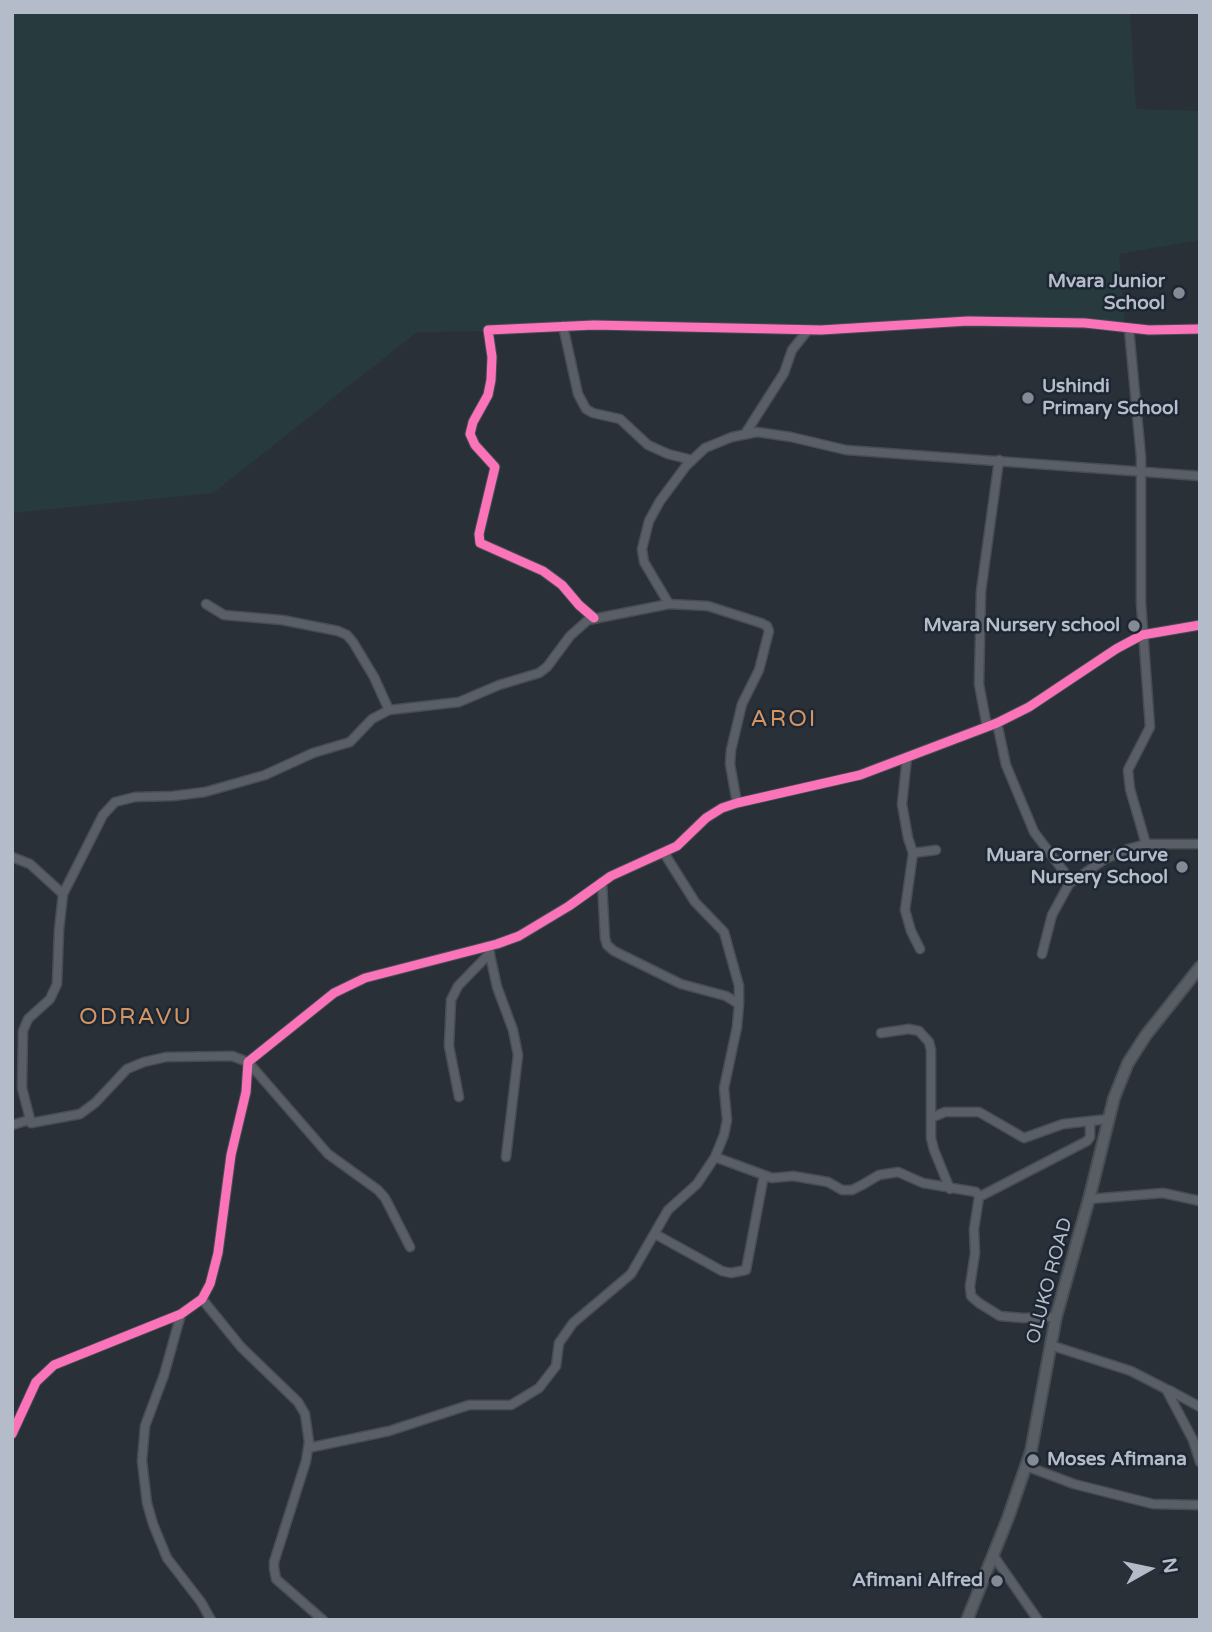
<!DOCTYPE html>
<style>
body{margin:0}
#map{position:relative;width:1212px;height:1632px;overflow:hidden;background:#2a3038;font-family:"Varela Round",sans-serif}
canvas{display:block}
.frame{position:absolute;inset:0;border:14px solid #b4bcc9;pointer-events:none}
.north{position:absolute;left:1114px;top:1534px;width:70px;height:70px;-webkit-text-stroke:5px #1d2633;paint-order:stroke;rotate:81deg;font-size:19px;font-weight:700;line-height:28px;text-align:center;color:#b4bcc9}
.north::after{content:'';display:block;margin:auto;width:24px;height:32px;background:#b4bcc9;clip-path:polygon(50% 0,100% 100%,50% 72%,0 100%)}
</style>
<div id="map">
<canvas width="1212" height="1632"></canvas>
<div class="frame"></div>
<div class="north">N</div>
</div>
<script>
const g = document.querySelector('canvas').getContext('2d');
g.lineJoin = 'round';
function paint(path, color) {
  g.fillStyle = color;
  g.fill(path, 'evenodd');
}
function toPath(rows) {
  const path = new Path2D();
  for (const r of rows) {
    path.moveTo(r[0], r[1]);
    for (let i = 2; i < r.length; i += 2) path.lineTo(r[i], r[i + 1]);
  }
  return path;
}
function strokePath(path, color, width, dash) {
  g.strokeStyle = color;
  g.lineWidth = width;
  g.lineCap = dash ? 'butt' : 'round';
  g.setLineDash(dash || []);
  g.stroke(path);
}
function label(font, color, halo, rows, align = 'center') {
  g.font = font + ' "Varela Round",sans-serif';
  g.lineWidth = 5;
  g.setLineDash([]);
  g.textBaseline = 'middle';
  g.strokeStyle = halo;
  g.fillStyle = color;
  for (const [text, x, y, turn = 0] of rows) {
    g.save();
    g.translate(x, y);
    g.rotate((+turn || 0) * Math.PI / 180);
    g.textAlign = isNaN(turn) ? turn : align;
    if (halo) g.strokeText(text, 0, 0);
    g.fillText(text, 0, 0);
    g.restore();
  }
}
paint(toPath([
 [12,12,1130,12,1136,109,1200,111,1200,240,1119,254,1125,330,888,327,417,332,213,493,12,513]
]), '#273a3e');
const minor = toPath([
 [563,326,578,394,586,409,593,413,620,419,648,445,668,454,692,460],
 [1129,329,1141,457,1141,603,1150,727,1128,770,1130,789,1146,844],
 [745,434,784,373,792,350,808,330],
 [206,604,224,615,282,620,338,631,347,635,353,642,374,677,389,710],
 [594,618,579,605,562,585,543,571,480,543,479,534,495,467,475,445,470,434,473,422,488,395,491,380,492,357,488,330,594,325,821,330,968,321,1085,323,1149,330,1200,329],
 [997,723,1006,765,1034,832,1065,873,1069,884,1052,915,1042,954],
 [987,727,979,684,981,591,999,460],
 [907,757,902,804,908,838,913,853,936,850],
 [737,803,730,764,731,750,742,704,759,670,769,631,767,626,761,623,708,606,669,604,644,562,642,549,649,521,660,501,686,466,705,448,732,437,757,432,791,437,846,450,1200,476],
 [664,853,695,902,724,932,739,986,739,1004],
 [913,853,905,910,911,931,920,949],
 [12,857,30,864,63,894,59,930,57,984,50,999,28,1019,23,1031,22,1088,31,1123,80,1114,95,1103,127,1069,144,1062,166,1057,232,1056,248,1062,328,1154,378,1190,385,1198,410,1247],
 [602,882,605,938,607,945,614,951,681,984,726,996,739,1004,737,1027,724,1088,727,1120,724,1135,715,1157,764,1175,746,1270,731,1273,722,1271,655,1234],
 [1069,884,1105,859,1128,849,1146,844,1200,844],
 [63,894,103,815,115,802,135,797,173,796,205,792,265,775,313,753,350,742,372,719,389,710,459,702,499,685,539,673,547,667,570,636,588,620,669,604],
 [488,946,497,987,513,1030,518,1055,506,1157],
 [881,1033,909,1029,919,1031,929,1042,931,1050,931,1138,934,1150,950,1189],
 [459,1097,449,1046,451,1000,458,986,490,953],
 [931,1118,945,1112,979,1112,1024,1138,1063,1124,1090,1121],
 [12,1125,29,1120],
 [764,1175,772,1178,793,1176,805,1178,828,1182,842,1190,852,1190,862,1185,879,1175,898,1172,923,1183,976,1192,979,1197,974,1229,975,1253,970,1286,971,1296,979,1303,1000,1316,1023,1318,1056,1317],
 [979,1197,1087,1141,1090,1137,1090,1121,1109,1119],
 [1089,1199,1163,1193,1200,1201],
 [202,1299,241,1347,298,1402,305,1414,309,1442,306,1461,274,1562,274,1568,276,1579,323,1620],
 [181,1314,164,1375,145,1426,142,1461,147,1503,153,1524,167,1558,201,1602,211,1620],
 [1050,1345,1131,1371,1166,1389,1193,1440,1200,1462],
 [1169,1390,1200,1407],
 [12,1434,36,1382,54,1365,181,1314,202,1299,210,1284,218,1253,231,1155,246,1092,248,1062,334,993,365,978,497,944,519,936,569,906,611,876,677,846,706,818,722,808,737,803,860,775,939,745,997,723,1029,707,1116,649,1142,635,1200,625],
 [308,1448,389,1431,469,1405,511,1405,539,1388,556,1366,559,1343,573,1323,631,1274,668,1210,697,1184,715,1157],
 [1026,1466,1074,1484,1153,1504,1200,1505],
 [993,1555,1038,1620]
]);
const secondary = toPath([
 [967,1620,1008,1518,1031,1451,1056,1317,1089,1199,1114,1098,1128,1063,1146,1035,1200,967]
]);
strokePath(minor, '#484c53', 11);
strokePath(secondary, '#484c53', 14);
strokePath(minor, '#5a5e66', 8);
strokePath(secondary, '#595d64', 10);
strokePath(toPath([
 [594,618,579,605,562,585,543,571,480,543,479,534,495,467,475,445,470,434,473,422,488,395,491,380,492,357,488,330,594,325,821,330,968,321,1085,323,1149,330,1200,329],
 [12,1434,36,1382,54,1365,181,1314,202,1299,210,1284,218,1253,231,1155,246,1092,248,1062,334,993,365,978,497,944,519,936,569,906,611,876,677,846,706,818,722,808,737,803,860,775,939,745,997,723,1029,707,1116,649,1142,635,1200,625]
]), '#fb73b8', 9);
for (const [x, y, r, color] of [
 [1179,293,7,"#848b96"],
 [1028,398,7,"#848b96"],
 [1134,626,7,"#848b96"],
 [1182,867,7,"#848b96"],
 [1033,1460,7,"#848b96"],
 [997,1581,7,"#848b96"]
]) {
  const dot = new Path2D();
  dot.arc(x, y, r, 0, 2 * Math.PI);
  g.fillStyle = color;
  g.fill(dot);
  strokePath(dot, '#1d2633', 2.5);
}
label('bold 19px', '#b4bcc9', '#1d2633', [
 ["Mvara Junior",1165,282],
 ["School",1165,304],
 ["Ushindi",1042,387,"left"],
 ["Primary School",1042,409,"left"],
 ["Mvara Nursery school",1120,626],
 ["Muara Corner Curve",1168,856],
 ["Nursery School",1168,878],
 ["Moses Afimana",1047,1460,"left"],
 ["Afimani Alfred",983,1581]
], 'right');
label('19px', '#b4bcc9', '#1d2633', [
 ["OLUKO ROAD",1050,1281,-75]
]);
g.letterSpacing = '2px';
label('23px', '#d59563', '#1d2633', [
 ["AROI",784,720],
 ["ODRAVU",136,1018]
]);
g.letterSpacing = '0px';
</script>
